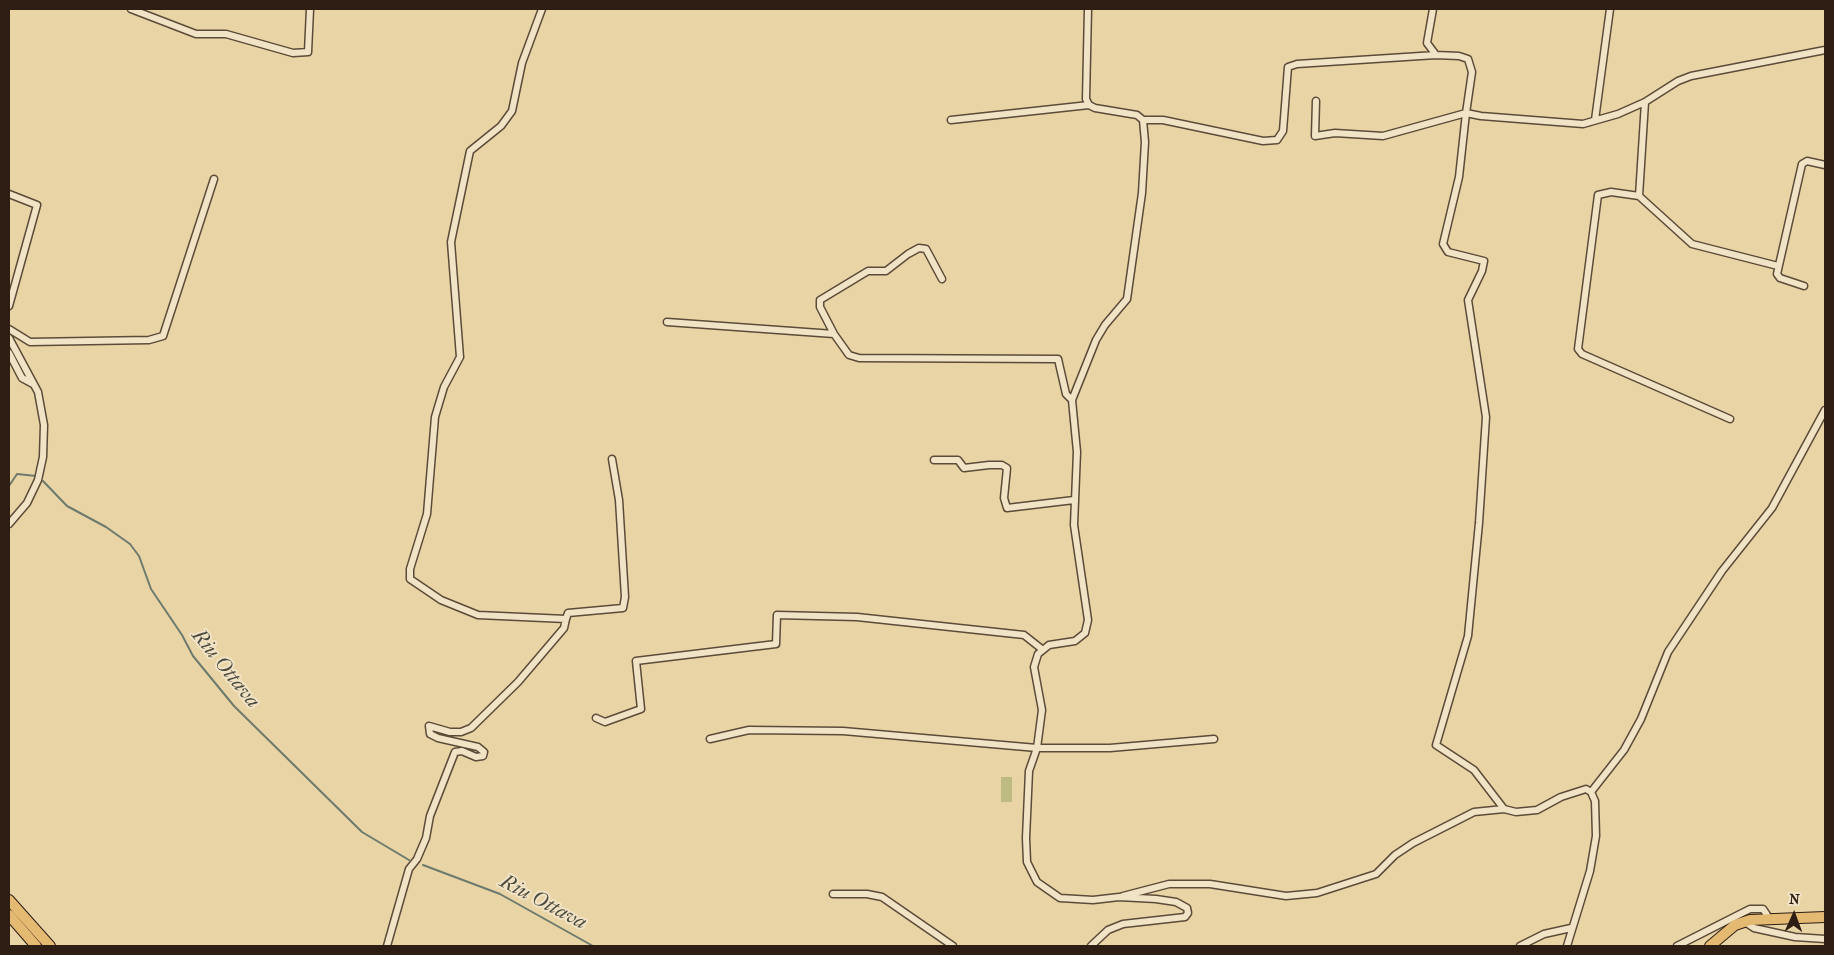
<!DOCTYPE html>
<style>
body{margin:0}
#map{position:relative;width:1834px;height:955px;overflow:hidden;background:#e9d4a6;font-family:"IM FELL French Canon",serif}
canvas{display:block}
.frame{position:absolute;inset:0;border:10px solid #2d1d13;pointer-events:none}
.north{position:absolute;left:1769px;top:890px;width:50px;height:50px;-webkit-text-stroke:4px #f1e3c5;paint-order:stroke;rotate:2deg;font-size:14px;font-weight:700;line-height:20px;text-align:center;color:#2d1d13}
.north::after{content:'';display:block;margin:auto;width:18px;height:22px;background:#2d1d13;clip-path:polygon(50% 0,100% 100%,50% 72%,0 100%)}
</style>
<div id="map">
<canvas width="1834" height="955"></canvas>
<div class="frame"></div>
<div class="north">N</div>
</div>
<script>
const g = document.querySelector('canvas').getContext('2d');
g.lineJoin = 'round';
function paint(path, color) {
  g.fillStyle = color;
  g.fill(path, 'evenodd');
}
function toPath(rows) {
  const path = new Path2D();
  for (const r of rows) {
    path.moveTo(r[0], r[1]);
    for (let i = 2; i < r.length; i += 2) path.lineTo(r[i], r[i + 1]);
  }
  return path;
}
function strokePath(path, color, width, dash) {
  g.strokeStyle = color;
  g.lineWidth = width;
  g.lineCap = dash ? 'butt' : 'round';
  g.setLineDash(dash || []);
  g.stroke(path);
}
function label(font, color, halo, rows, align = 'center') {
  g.font = font + ' "IM FELL French Canon",serif';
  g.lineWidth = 4;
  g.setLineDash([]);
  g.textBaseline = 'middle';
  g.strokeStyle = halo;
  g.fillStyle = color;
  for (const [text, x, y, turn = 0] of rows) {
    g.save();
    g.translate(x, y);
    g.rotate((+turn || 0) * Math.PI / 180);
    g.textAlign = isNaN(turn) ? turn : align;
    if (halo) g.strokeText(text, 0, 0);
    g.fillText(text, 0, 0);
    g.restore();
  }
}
paint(toPath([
 [1001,777,1012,777,1012,802,1001,802]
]), '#bdbb82');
strokePath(toPath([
 [43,481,67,506,106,527,130,544,139,556,151,589,182,635,193,656,234,706,362,832,409,860],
 [9,486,17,474,36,476],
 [423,865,500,894,593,946]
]), '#6d7a6c', 2);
const street = toPath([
 [131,9,196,34,226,34,293,53,308,52,310,9],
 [1088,9,1086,99,1089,105,1095,108,1137,115,1143,120,1145,142,1142,193,1127,299,1105,325,1096,340,1072,400,1077,452,1074,525,1088,620,1085,633,1075,641,1049,645,1038,654,1034,667,1042,710,1037,748,1029,771,1026,838,1027,862,1037,882,1060,898,1093,900,1119,897,1156,899,1176,902,1187,908,1188,913,1185,917,1123,924,1108,930,1091,946],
 [1433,9,1427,43,1436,55,1459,56,1468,59,1472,72,1466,113,1481,116,1583,124,1618,114,1645,102,1678,81,1691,76,1825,50],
 [1316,101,1315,136,1335,133,1383,136,1466,113,1459,177,1443,244,1448,252,1484,261,1482,271,1468,300,1486,417,1479,523,1468,636,1436,745,1474,770,1504,809],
 [1645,102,1639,196,1692,244,1778,266],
 [951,120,1089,105],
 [1143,120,1163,120,1263,141,1277,140,1283,131,1288,67,1297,64,1436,55],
 [1595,120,1610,9],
 [9,194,37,205,9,306],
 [1639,196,1611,192,1598,195,1578,349,1582,354,1730,419],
 [1804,286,1780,278,1777,274,1802,164,1807,161,1825,165],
 [667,322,834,334,849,355,859,358,1058,359,1066,394,1072,400],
 [9,329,30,342,149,340,163,336,214,179],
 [834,334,820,307,820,300,868,271,886,271,908,254,919,248,926,249,942,279],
 [9,338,38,392,44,425,43,457,38,480,27,503,9,524],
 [9,353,22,378,33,384],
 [934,460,958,460,964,468,989,465,1002,465,1007,468,1004,498,1007,508,1074,500],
 [566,619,568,613,623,608,625,597,619,500,612,459],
 [596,718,605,722,641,709,636,661,776,644,777,615,857,617,1024,635,1043,650],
 [710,739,749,730,843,731,1037,748,1110,748,1214,739],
 [1591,792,1624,750,1641,719,1668,652,1722,571,1772,508,1825,410],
 [833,894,867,894,882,897,953,946],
 [1123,896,1169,884,1210,884,1286,896,1317,893,1376,874,1395,855,1413,843,1474,812,1504,809,1516,812,1537,810,1561,797,1586,789,1591,792,1595,801,1596,836,1590,871,1567,946],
 [1745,922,1754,928,1795,937,1825,939],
 [387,946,409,869,417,859,426,838,430,816,455,752,462,751,476,757,483,756,484,752,478,747,438,738,430,734,429,726,450,732,461,732,471,728,518,682,564,628,566,619,478,615,441,600,410,579,410,569,427,514,435,417,444,387,460,357,451,242,470,151,501,126,512,111,522,63,542,9],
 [1520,946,1544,934,1571,928],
 [1677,946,1750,909,1763,909,1769,918]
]);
const primary = toPath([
 [9,900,50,946],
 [9,915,36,946],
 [1710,946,1735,925,1750,920,1825,917]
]);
strokePath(street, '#5c4b38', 9);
strokePath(primary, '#2d1d13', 12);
strokePath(street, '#f1e3c5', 6);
strokePath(primary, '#e4ba73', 10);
label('italic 20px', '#4d4c40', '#f1e3c5', [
 ["Riu Ottava",225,669,51],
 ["Riu Ottava",543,903,28]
]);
</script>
